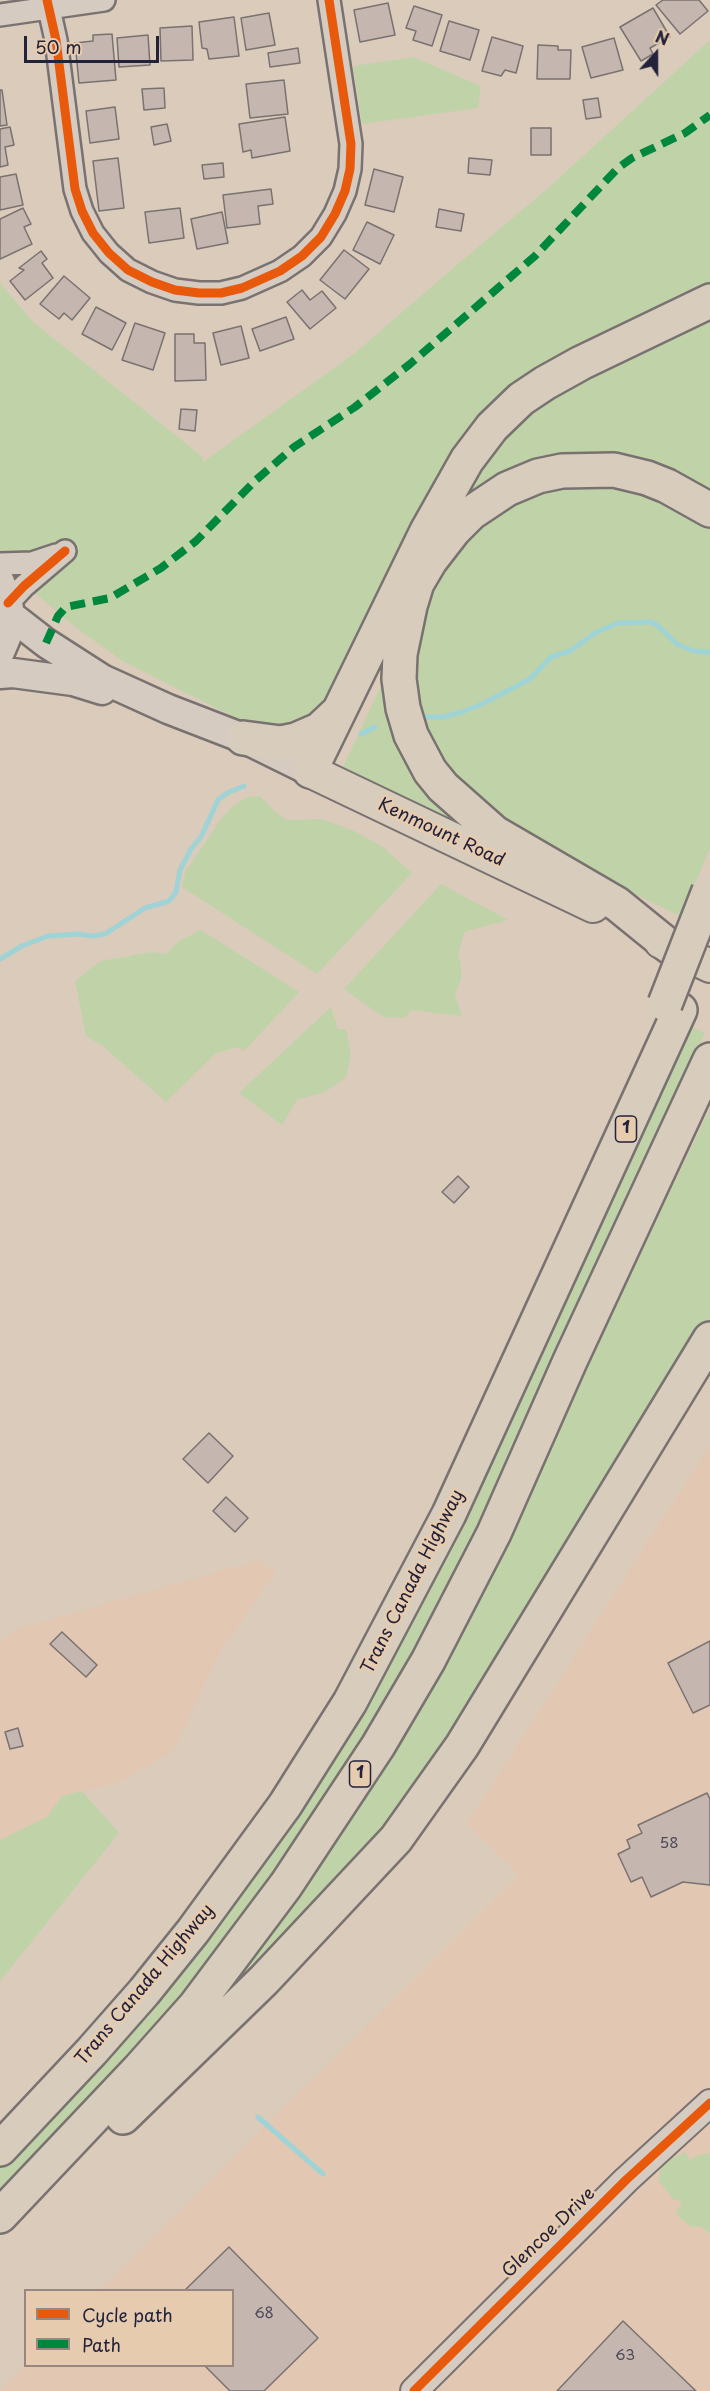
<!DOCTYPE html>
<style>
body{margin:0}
#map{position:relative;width:710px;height:2391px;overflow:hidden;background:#dacbbb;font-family:"Playpen Sans",sans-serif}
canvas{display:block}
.legend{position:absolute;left:24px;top:2289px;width:210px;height:78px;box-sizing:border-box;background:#e7cbae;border:2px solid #988780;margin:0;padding:8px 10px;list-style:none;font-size:18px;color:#22223b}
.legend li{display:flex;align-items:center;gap:12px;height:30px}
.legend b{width:30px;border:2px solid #988780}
.north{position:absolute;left:626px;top:24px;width:60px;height:60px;-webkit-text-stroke:4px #e7cbae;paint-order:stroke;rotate:21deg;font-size:16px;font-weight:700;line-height:24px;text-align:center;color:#22223b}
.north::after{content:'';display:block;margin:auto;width:21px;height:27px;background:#22223b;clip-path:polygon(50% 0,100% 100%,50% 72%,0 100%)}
.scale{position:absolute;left:24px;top:36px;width:135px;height:27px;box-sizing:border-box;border:3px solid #22223b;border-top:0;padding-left:8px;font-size:18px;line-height:21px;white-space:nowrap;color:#22223b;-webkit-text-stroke:4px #e7cbae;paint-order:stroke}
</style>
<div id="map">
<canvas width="710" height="2391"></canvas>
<ul class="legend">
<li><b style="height:8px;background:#e8590c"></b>Cycle path</li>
<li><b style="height:8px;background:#00873e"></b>Path</li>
</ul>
<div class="north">N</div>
<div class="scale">50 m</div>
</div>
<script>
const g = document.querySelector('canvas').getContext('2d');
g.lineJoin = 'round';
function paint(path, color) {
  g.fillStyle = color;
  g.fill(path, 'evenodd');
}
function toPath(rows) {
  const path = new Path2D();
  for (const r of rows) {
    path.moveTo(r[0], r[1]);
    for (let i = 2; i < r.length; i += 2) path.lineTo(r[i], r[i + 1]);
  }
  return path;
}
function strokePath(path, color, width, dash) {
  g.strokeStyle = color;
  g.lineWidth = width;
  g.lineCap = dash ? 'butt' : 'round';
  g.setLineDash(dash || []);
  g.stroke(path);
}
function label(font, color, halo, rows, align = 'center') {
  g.font = font + ' "Playpen Sans",sans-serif';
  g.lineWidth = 5;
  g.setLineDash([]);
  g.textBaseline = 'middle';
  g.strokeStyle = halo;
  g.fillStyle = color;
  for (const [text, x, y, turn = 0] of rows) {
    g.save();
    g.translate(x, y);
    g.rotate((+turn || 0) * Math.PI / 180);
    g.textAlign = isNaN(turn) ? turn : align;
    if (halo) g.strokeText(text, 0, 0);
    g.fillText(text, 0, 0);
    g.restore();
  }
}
paint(toPath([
 [710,1445,710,2391,0,2391,25,2365,232,2366,232,2290,100,2290,519,1875,467,1824],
 [260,1560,276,1572,223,1647,173,1751,118,1783,62,1796,47,1817,0,1840,0,1643,19,1628]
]), '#e2c7b3');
paint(toPath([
 [710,40,710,287,539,370,330,702,293,728,254,727,124,662,78,629,0,564,0,283,33,322,203,457,203,462,355,353,453,268,546,190],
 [413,57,481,86,478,108,362,124,353,66],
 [710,311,710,498,618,461,441,527,514,418],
 [614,480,702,517,710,524,710,848,682,917,545,851,455,783,415,713,412,638,447,555,519,493],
 [388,671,483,837,343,767],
 [260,796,274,811,287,820,321,819,352,830,383,847,412,873,317,974,182,887,185,872,221,819,231,808,247,797],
 [441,884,508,920,464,932,458,956,461,964,461,979,455,995,462,1016,412,1010,404,1018,383,1017,344,989],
 [201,930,299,992,244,1051,237,1047,215,1054,166,1102,104,1047,86,1036,75,981,100,961,152,952,166,954,179,941],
 [331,1007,338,1029,346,1029,351,1055,346,1077,325,1092,297,1100,282,1125,239,1093],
 [689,1026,705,1033,473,1543,403,1675,366,1739,240,1924,150,2035,0,2192,0,2169,29,2139,225,1914],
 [710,1109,710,1327,396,1829,156,2067,211,2003,591,1356],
 [82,1791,119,1833,0,1981,0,1840,47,1817,62,1796],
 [686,2152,690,2161,695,2156,707,2153,710,2154,710,2233,699,2226,691,2227,676,2214,682,2202,673,2199,658,2180,661,2168,672,2158]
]), '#c0d3a8');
strokePath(toPath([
 [420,717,443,717,462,712,484,703,530,679,551,657,570,651,595,633,618,623,649,622,656,624,678,645,694,651,710,652],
 [361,734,375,727],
 [0,959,22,946,48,936,77,934,93,936,105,934,145,908,169,901,176,892,180,870,191,849,201,837,218,800,227,793,244,786],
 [258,2117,323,2174]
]), '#9fd3d5', 5);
const building = toPath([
 [663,0,699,0,708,11,680,34,656,5,663,0],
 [388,3,395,35,360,42,354,10,388,3],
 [414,6,442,15,432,46,413,40,416,31,406,28,414,6],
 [653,8,670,37,650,48,653,54,641,61,620,27,653,8],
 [269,13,275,45,246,50,241,18,269,13],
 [234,17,239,56,209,59,207,49,202,48,199,22,234,17],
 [449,21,479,30,470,60,440,51,449,21],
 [192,26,193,60,161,61,160,28,192,26],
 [112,34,116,80,79,83,75,43,93,41,93,35,112,34],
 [148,35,150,65,119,67,117,38,148,35],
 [492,37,523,46,516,73,505,70,501,76,482,71,492,37],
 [614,38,623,70,591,78,582,47,614,38],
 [538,45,558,46,558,50,571,50,570,79,537,79,538,45],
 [298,48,300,63,270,67,268,53,298,48],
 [284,80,288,114,250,118,246,84,284,80],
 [164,88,165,108,144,110,142,89,164,88],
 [0,90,2,90,7,125,0,126,0,90],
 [598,98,601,117,586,119,583,100,598,98],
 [115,107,119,139,90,143,86,111,115,107],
 [285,117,290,151,252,158,251,150,243,152,239,124,285,117],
 [167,124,171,141,154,145,151,127,167,124],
 [10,127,14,145,5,147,8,165,0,167,0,129,10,127],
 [531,128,551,128,551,155,531,155,531,128],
 [118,158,124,208,99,211,93,161,118,158],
 [469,158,492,160,490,175,468,173,469,158],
 [223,163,224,177,204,179,202,165,223,163],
 [374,169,403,177,394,212,365,205,374,169],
 [16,174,23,205,0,210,0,177,16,174],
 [271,189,273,204,258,206,260,224,227,228,223,195,271,189],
 [23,208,31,224,24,227,32,244,0,259,0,219,23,208],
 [180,208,184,238,149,243,145,212,180,208],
 [439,209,464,214,461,231,436,227,439,209],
 [222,212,228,243,197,249,191,219,222,212],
 [367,222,394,235,380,264,353,250,367,222],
 [344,250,369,269,345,299,320,280,344,250],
 [41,251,47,259,42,263,53,278,25,300,10,281,24,270,19,268,41,251],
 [64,276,90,298,72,320,64,313,59,319,40,304,64,276],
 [302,290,310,300,322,291,336,308,310,329,287,302,302,290],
 [96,307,126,323,112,350,82,334,96,307],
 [286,317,294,339,260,351,252,329,286,317],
 [135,323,165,333,153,370,122,360,135,323],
 [241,326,249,358,221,365,213,333,241,326],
 [175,334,194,334,194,343,205,343,206,380,175,381,175,334],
 [181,409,197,410,195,431,179,429,181,409],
 [458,1176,469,1187,454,1203,442,1192,458,1176],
 [209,1433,233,1456,208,1483,183,1459,209,1433],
 [226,1497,248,1518,235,1532,213,1511,226,1497],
 [62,1632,97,1665,86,1677,50,1644,62,1632],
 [710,1641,710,1705,693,1713,668,1663,710,1641],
 [18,1728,23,1746,10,1749,5,1732,18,1728],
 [707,1793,710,1799,710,1885,683,1882,651,1897,642,1877,631,1882,618,1854,630,1848,627,1840,642,1833,638,1825,707,1793],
 [229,2247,318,2338,264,2391,230,2391,205,2366,232,2366,232,2290,185,2290,229,2247],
 [623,2321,696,2391,557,2391,623,2321]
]);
paint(building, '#c5b6af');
strokePath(building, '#797270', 1.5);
const minor = toPath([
 [47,0,56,40,75,189,82,211,93,233,109,253,128,270,152,282,175,290,199,293,221,293,242,288,280,271,302,256,321,237,335,214,345,191,350,169,351,144,329,0],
 [0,15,104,0],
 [0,564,32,563,56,555],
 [8,603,24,586,65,551]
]);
const tertiary = toPath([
 [414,2391,626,2180,710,2103]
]);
const secondary = toPath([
 [0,582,8,603,10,615,6,638,0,652],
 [10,615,46,643,102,679,168,709,243,738,310,771],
 [0,674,13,673,73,681,102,690]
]);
const primary = toPath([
 [310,771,593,906],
 [661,942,710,966]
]);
const motorway = toPath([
 [243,738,281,743,296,740,319,730,336,714],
 [310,771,427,531,467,460,492,427,521,399,545,383,581,363,710,301],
 [670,947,617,904,495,833,443,787,430,771,411,735,403,708,399,679,400,654,410,606,417,583,430,561,454,530,471,513,507,489,538,476,562,471,614,470,647,478,667,486,710,510],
 [123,2117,264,1980,396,1839,462,1746,710,1339],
 [0,2149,92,2051,144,1992,193,1931,285,1805,350,1702,449,1514,680,1010],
 [0,2216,140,2068,196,2005,286,1885,378,1746,428,1661,494,1533,570,1361,710,1060]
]);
strokePath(minor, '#797270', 26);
strokePath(tertiary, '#797270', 30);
strokePath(secondary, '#797270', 33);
strokePath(primary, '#797270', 36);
strokePath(motorway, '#797270', 38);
strokePath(minor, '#d5cbc0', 21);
strokePath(tertiary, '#d5cbc0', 26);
strokePath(secondary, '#d5cbc0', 28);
strokePath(primary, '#d8cdbd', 32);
strokePath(motorway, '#d8cdbd', 33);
const motorwayBridge = toPath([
 [665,1004,709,891]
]);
strokePath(motorwayBridge, '#797270', 38, []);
strokePath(motorwayBridge, '#d8cdbd', 33);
strokePath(toPath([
 [46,643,58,616,66,607,110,598,161,568,196,541,256,480,294,447,355,407,410,364,535,256,618,168,632,158,685,133,710,115]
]), '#00873e', 8, [15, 8]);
strokePath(toPath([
 [47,0,56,40,75,189,82,211,93,233,109,253,128,270,152,282,175,290,199,293,221,293,242,288,280,271,302,256,321,237,335,214,345,191,350,169,351,144,329,0],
 [8,603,24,586,65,551],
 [414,2391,626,2180,710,2103]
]), '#e8590c', 9);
label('15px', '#4f4b5b', null, [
 ["58",669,1844],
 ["68",264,2314],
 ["63",625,2356]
]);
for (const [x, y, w] of [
 [626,1129,21],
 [360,1774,21]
]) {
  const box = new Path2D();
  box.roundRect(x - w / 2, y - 13, w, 26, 4.5);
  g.fillStyle = '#e7cbae';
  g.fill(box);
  strokePath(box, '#22223b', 1.5);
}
label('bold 16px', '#22223b', null, [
 ["1",626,1129],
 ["1",360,1774]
]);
label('18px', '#22223b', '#e7cbae', [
 ["Kenmount Road",441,833,25],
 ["Trans Canada Highway",413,1582,-63],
 ["Trans Canada Highway",145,1985,-50],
 ["Glencoe Drive",549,2233,-44]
]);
</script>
